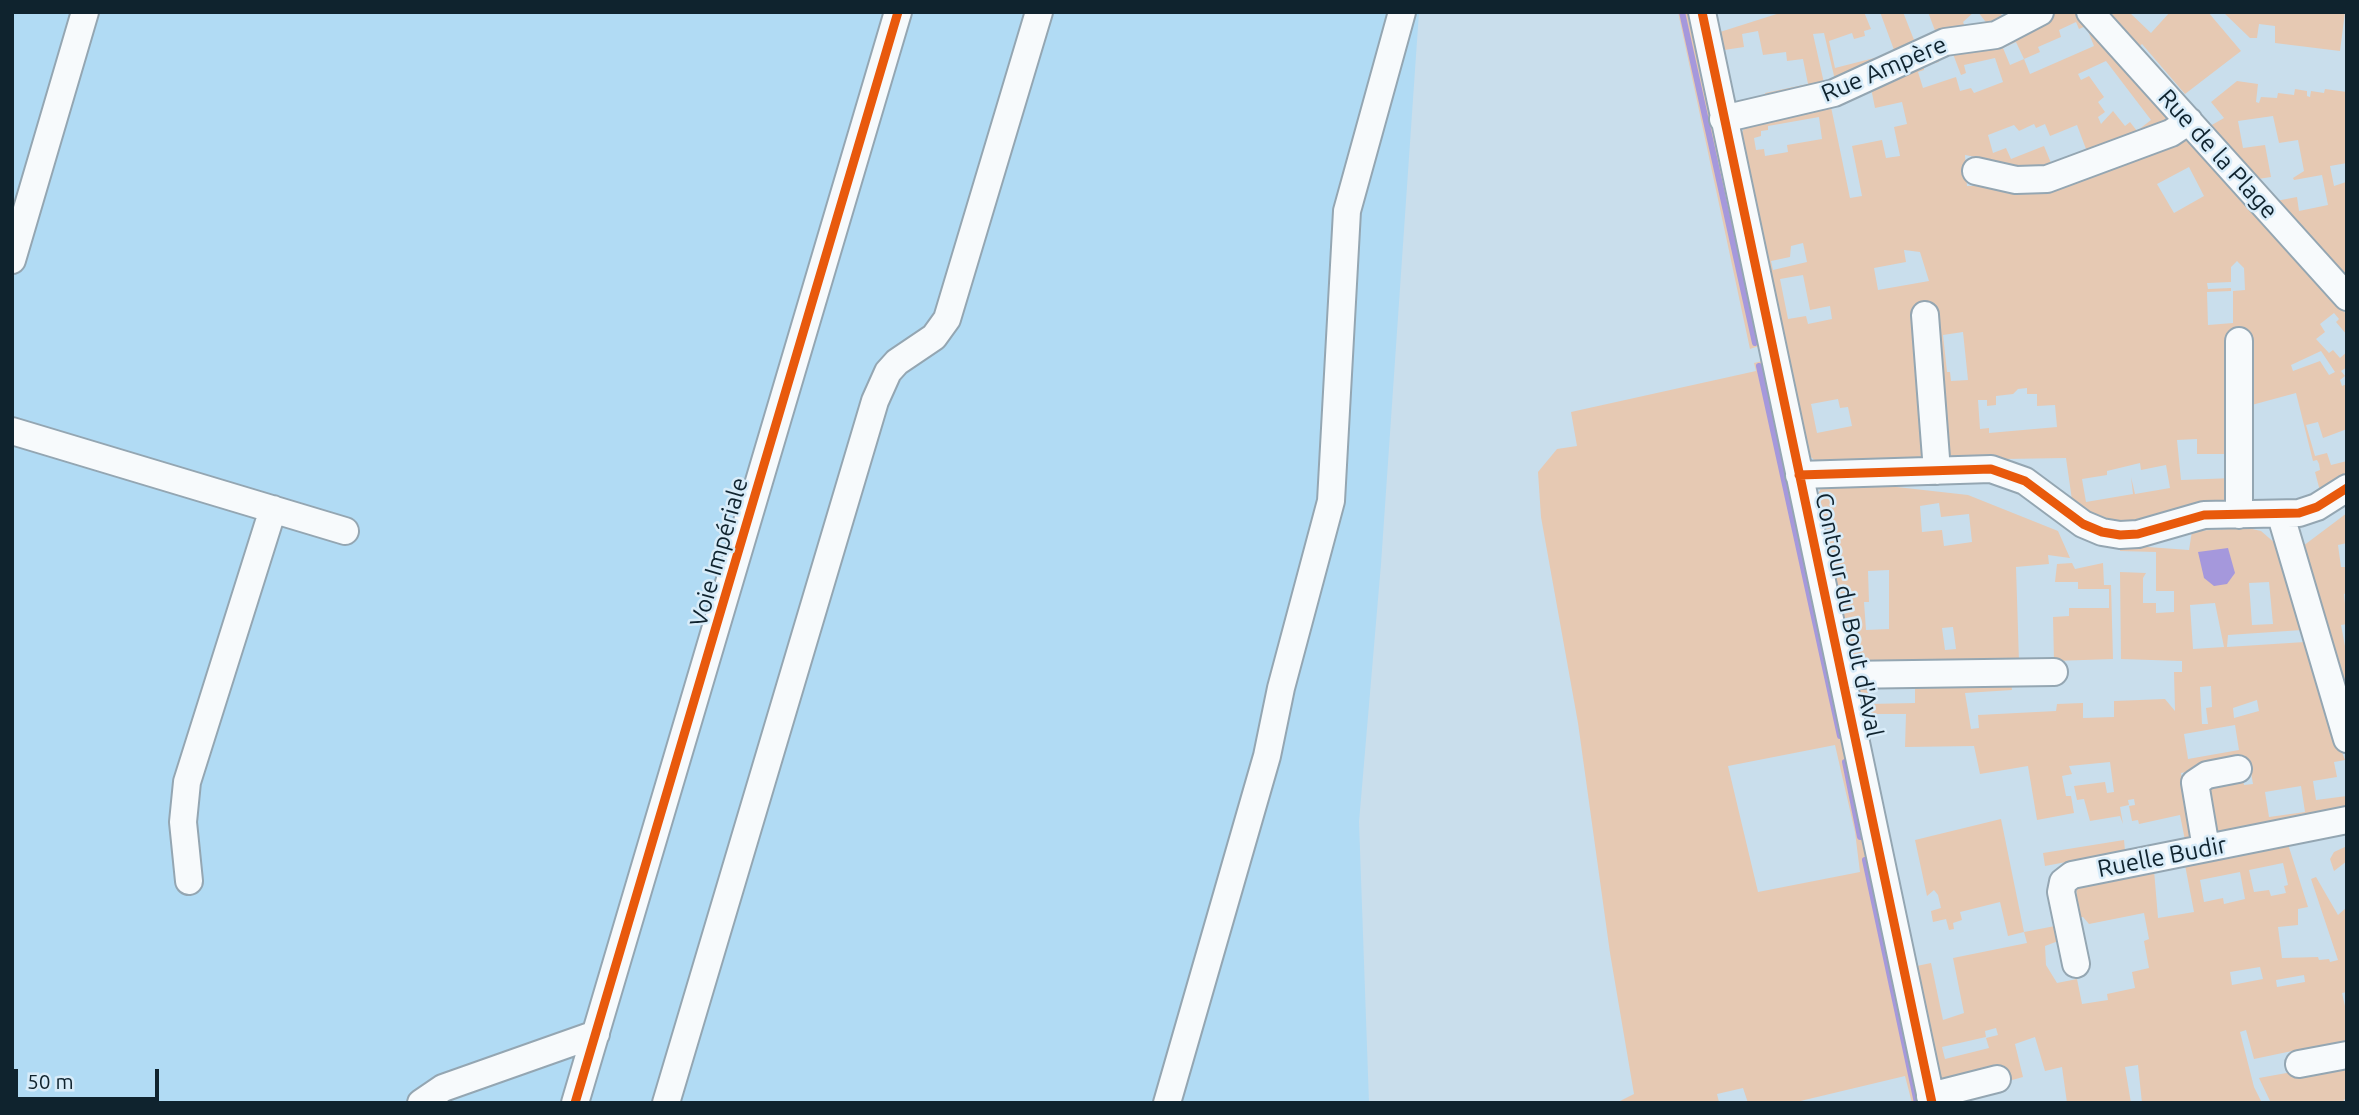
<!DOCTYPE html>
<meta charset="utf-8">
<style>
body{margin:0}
#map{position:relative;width:2359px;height:1115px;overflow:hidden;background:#c9deec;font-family:Ubuntu,sans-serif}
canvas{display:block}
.frame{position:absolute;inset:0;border:14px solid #0f232e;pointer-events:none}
.scale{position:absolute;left:14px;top:1069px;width:145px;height:32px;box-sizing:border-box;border:4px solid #0f232e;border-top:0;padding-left:9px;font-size:21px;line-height:24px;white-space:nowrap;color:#0f232e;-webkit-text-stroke:5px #d8ecf9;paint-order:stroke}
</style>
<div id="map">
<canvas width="2359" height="1115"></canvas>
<div class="frame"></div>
<div class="scale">50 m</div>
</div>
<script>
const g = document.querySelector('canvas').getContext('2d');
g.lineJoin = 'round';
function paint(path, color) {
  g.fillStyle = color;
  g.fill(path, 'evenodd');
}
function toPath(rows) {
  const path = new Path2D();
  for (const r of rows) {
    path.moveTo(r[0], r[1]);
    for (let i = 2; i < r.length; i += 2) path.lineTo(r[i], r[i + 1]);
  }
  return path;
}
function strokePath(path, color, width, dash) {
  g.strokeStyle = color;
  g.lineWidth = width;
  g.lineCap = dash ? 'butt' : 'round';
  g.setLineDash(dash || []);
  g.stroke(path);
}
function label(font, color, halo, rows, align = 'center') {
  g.font = font + ' Ubuntu,sans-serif';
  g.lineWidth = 5;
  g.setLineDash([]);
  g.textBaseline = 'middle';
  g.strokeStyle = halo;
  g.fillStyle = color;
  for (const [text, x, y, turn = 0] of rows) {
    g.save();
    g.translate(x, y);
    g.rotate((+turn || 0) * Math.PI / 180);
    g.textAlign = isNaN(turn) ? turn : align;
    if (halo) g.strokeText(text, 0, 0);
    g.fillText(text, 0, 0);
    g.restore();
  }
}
paint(toPath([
 [12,12,1419,12,1381,564,1359,822,1369,1103,12,1103]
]), '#b1dbf4');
paint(toPath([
 [1678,12,1694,12,1762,345,1750,349],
 [1783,12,1864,12,1871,29,1864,31,1865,36,1854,39,1852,33,1829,41,1835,68,1878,57,1879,64,1835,80,1824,33,1813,34,1824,83,1766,101,1765,93,1808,84,1803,59,1787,61,1786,52,1763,55,1758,31,1742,34,1744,47,1724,50,1720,32],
 [1880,12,1903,12,1916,45,1897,58],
 [1928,12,1974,12,1963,22,1965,27,1937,36],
 [1978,12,1999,12,2003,16,2008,12,2023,12,1992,30],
 [2056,12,2076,12,2172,122,2112,148,2019,173,1996,161,1965,155,1967,186,2008,185,2183,135,2347,315,2347,335,2336,322,2339,319,2334,313,2320,324,2325,332,2316,339,2329,353,2333,350,2340,358,2347,352,2347,367,2341,371,2345,376,2340,380,2342,386,2347,384,2347,429,2323,438,2318,422,2306,425,2315,456,2327,453,2331,465,2347,461,2347,473,2320,491,2315,472,2320,470,2319,464,2317,460,2313,461,2296,393,2248,406,2233,454,2197,454,2197,439,2177,440,2181,480,2233,478,2234,503,2137,521,2116,523,2073,507,2066,458,1943,460,1931,456,1923,461,1819,464,1805,452,1739,139,1745,126,1831,107,1850,198,1862,196,1852,146,1882,140,1886,158,1900,156,1894,127,1907,124,1902,102,1875,108,1871,88,1957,50,2000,42],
 [2076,22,2079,29,2086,26,2094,46,2030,74,2024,59,2040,52,2038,47,2061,37,2059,30],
 [2016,42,2024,59,2010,65,2003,48],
 [1953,54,1961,75,1966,73,1964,65,1995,58,2003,82,1974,93,1971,88,1960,91,1956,77,1923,88,1918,72,1924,70,1924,66,1939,62,1938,58],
 [2106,61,2151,120,2137,131,2130,122,2125,126,2113,111,2101,124,2098,117,2105,112,2098,102,2104,97,2089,76,2081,80,2078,74],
 [1819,117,1822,139,1787,145,1788,152,1765,156,1764,149,1756,150,1754,138,1761,136,1761,131,1768,130,1768,126],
 [2034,124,2036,128,2045,124,2050,136,2077,125,2086,149,2051,163,2044,146,2011,159,2006,148,1993,153,1988,135,2014,125,2019,131],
 [2189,167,2204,196,2174,213,2157,184],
 [1803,243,1807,262,1773,270,1771,261,1790,257,1791,246],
 [1904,250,1920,252,1929,281,1878,290,1874,268,1906,262],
 [2237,261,2244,268,2245,290,2233,291,2233,323,2208,325,2207,292,2231,291,2231,288,2208,289,2207,283,2231,282,2231,267],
 [1803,275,1810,310,1830,306,1832,319,1808,324,1806,316,1788,319,1780,279],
 [1963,332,1968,380,1951,381,1950,372,1947,372,1943,335],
 [2321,351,2335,372,2329,375,2320,361,2293,371,2291,365],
 [2027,388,2027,394,2037,394,2037,406,2055,405,2057,427,1989,433,1989,428,1980,429,1978,400,1987,400,1987,406,1996,405,1996,396,2013,394,2018,389],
 [1838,399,1840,408,1848,407,1852,426,1817,433,1811,404],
 [2140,463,2141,470,2166,465,2170,488,2135,494,2131,477,2133,494,2086,502,2082,479,2107,475,2107,471],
 [2110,12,2129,12,2151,33,2170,12,2208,12,2241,51,2185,94,2142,44,2139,47],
 [2223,12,2345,12,2340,51,2275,43,2275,26,2259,24,2257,38,2250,38],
 [2237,81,2258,84,2256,102,2259,103,2261,97,2277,98,2278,93,2294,95,2295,89,2307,91,2307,96,2310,97,2311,91,2324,93,2325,89,2347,92,2347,163,2330,166,2334,186,2346,182,2347,189,2347,278,2276,201,2297,197,2299,211,2328,205,2322,175,2294,180,2293,178,2304,171,2298,140,2279,143,2273,116,2238,121,2243,148,2265,145,2271,177,2258,179,2210,126,2224,118,2211,102],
 [1762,361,1925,1103,1912,1103,1905,1076,1792,1103,1748,1103,1743,1088,1717,1094,1719,1102,1715,1103,1616,1103,1634,1094,1610,953,1578,723,1541,517,1538,472,1557,449,1577,446,1571,412,1756,371,1754,363],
 [1835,745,1855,832,1860,872,1758,892,1728,766],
 [1870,484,1968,495,2058,531,2070,558,2048,555,2049,564,2016,567,2019,662,1852,665,1816,497,1823,485],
 [1939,503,1941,517,1969,514,1972,542,1944,546,1942,530,1922,532,1920,506],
 [1889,570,1889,629,1866,630,1864,602,1869,602,1868,571],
 [1953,627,1956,649,1945,650,1942,628],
 [2347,513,2347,543,2338,545,2341,567,2345,567,2347,575,2347,593,2344,594,2347,624,2341,625,2347,657,2347,711,2303,546],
 [2248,528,2261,531,2276,544,2302,630,2228,635,2227,647,2305,642,2331,735,2336,737,2345,760,2334,762,2337,777,2313,781,2316,800,2347,796,2347,811,2217,834,2211,830,2205,788,2242,775,2244,785,2253,784,2249,761,2181,773,2193,839,2185,840,2180,815,2139,824,2138,820,2132,821,2129,806,2135,805,2134,799,2128,800,2129,805,2120,807,2123,824,2120,816,2090,821,2084,799,2077,800,2074,786,2105,782,2107,793,2114,792,2110,762,2069,766,2072,774,2062,776,2066,796,2071,796,2074,813,2037,820,2028,766,1980,774,1974,746,1905,747,1906,714,1863,714,1858,684,1868,684,1869,704,1915,703,1915,687,2011,681,2012,690,1965,693,1971,729,1979,728,1978,715,2056,711,2057,704,2083,703,2083,718,2114,717,2114,701,2165,699,2175,711,2174,672,2182,672,2182,661,2121,659,2120,572,2146,573,2143,578,2143,603,2156,603,2156,613,2174,612,2174,591,2156,591,2156,552,2120,551,2120,545,2189,550,2192,531],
 [2269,582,2273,624,2252,625,2249,583],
 [2215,603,2224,647,2193,649,2190,605],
 [2211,686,2212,707,2206,708,2208,724,2202,724,2200,687],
 [2257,700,2259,711,2234,718,2233,708],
 [2235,725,2239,750,2188,759,2184,734],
 [2301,786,2305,812,2269,817,2265,792],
 [2072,563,2075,569,2103,563,2104,585,2111,585,2113,659,2054,661,2053,617,2069,616,2069,608,2109,608,2109,589,2078,589,2078,582,2055,582,2057,564],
 [2001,819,2024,932,2055,926,2061,940,2045,946,2046,965,2057,983,2077,979,2082,1004,2108,1000,2107,994,2135,988,2132,972,2149,968,2144,941,2149,939,2144,913,2089,924,2083,917,2079,917,2076,887,2154,870,2158,918,2194,912,2185,865,2287,841,2308,907,2298,909,2298,925,2278,927,2282,958,2318,957,2319,960,2329,959,2330,962,2338,960,2311,879,2316,877,2338,915,2347,907,2347,992,2342,993,2347,1015,2347,1049,2294,1059,2292,1051,2254,1059,2246,1030,2240,1032,2254,1087,2262,1103,2142,1103,2138,1065,2125,1067,2131,1103,2067,1103,2062,1067,2045,1071,2035,1037,2015,1044,2023,1077,1943,1099,1912,967,1931,963,1943,1020,1964,1013,1953,958,2027,943,2024,932,2008,936,2000,902,1960,912,1962,920,1953,923,1954,929,1949,930,1946,919,1933,922,1931,911,1941,908,1938,895,1934,890,1927,896,1915,840],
 [2283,863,2288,885,2284,886,2286,893,2271,896,2269,890,2254,892,2249,870],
 [2240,872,2245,899,2224,904,2223,898,2204,902,2200,880],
 [2260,967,2263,979,2232,985,2230,972],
 [2304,975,2305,982,2277,987,2276,980],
 [1996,1028,1998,1035,1986,1038,1989,1048,1945,1059,1942,1047,1986,1037,1985,1031],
 [2124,840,2125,851,2045,866,2043,853],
 [2347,846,2347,861,2334,871,2330,859,2334,852],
 [2347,1062,2347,1096,2342,1103,2271,1103,2259,1078]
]), '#e6c9b3');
paint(toPath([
 [2228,548,2235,573,2227,584,2214,586,2204,578,2198,552]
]), '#a598dc');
strokePath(toPath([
 [1682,12,1755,343],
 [1759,366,1840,736],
 [1845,762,1860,837],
 [1865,860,1917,1103]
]), '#a598dc', 6);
const minor = toPath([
 [1702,12,1932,1103],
 [2090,12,2347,297],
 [1723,119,1834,93,1945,42,1996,35,2040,12],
 [1976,171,2016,180,2047,179,2171,133,2189,121],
 [12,260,85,12],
 [1925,315,1937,471],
 [12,431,345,531],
 [1799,475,1991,469,2025,481,2083,524,2102,532,2120,535,2138,534,2204,515,2299,513,2317,507,2347,488],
 [2239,515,2239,341],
 [2281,516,2347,739],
 [1843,675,2054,672],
 [2206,848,2195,783,2207,775,2238,769],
 [189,881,183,822,187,782,273,509],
 [2076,964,2061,892,2063,882,2072,875,2347,820],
 [2299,1064,2347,1055],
 [1930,1096,1997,1079],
 [421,1103,443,1088,596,1034],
 [575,1103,898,12],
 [666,1103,875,401,888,372,897,362,934,337,947,319,1039,12],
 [1167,1103,1267,756,1281,688,1331,501,1347,211,1402,12]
]);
strokePath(minor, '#94a6b2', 30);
strokePath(minor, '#f7fafc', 26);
strokePath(toPath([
 [1702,12,1932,1103],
 [1799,475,1991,469,2025,481,2083,524,2102,532,2120,535,2138,534,2204,515,2299,513,2317,507,2347,488],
 [575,1103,898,12]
]), '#e8590c', 9);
label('24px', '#0f232e', '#d8ecf9', [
 ["Rue Ampère",1884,69,-23],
 ["Rue de la Plage",2218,154,48],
 ["Voie Impériale",719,552,-74],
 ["Contour du Bout d'Aval",1849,615,78],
 ["Ruelle Budir",2162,857,-11]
]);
</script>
